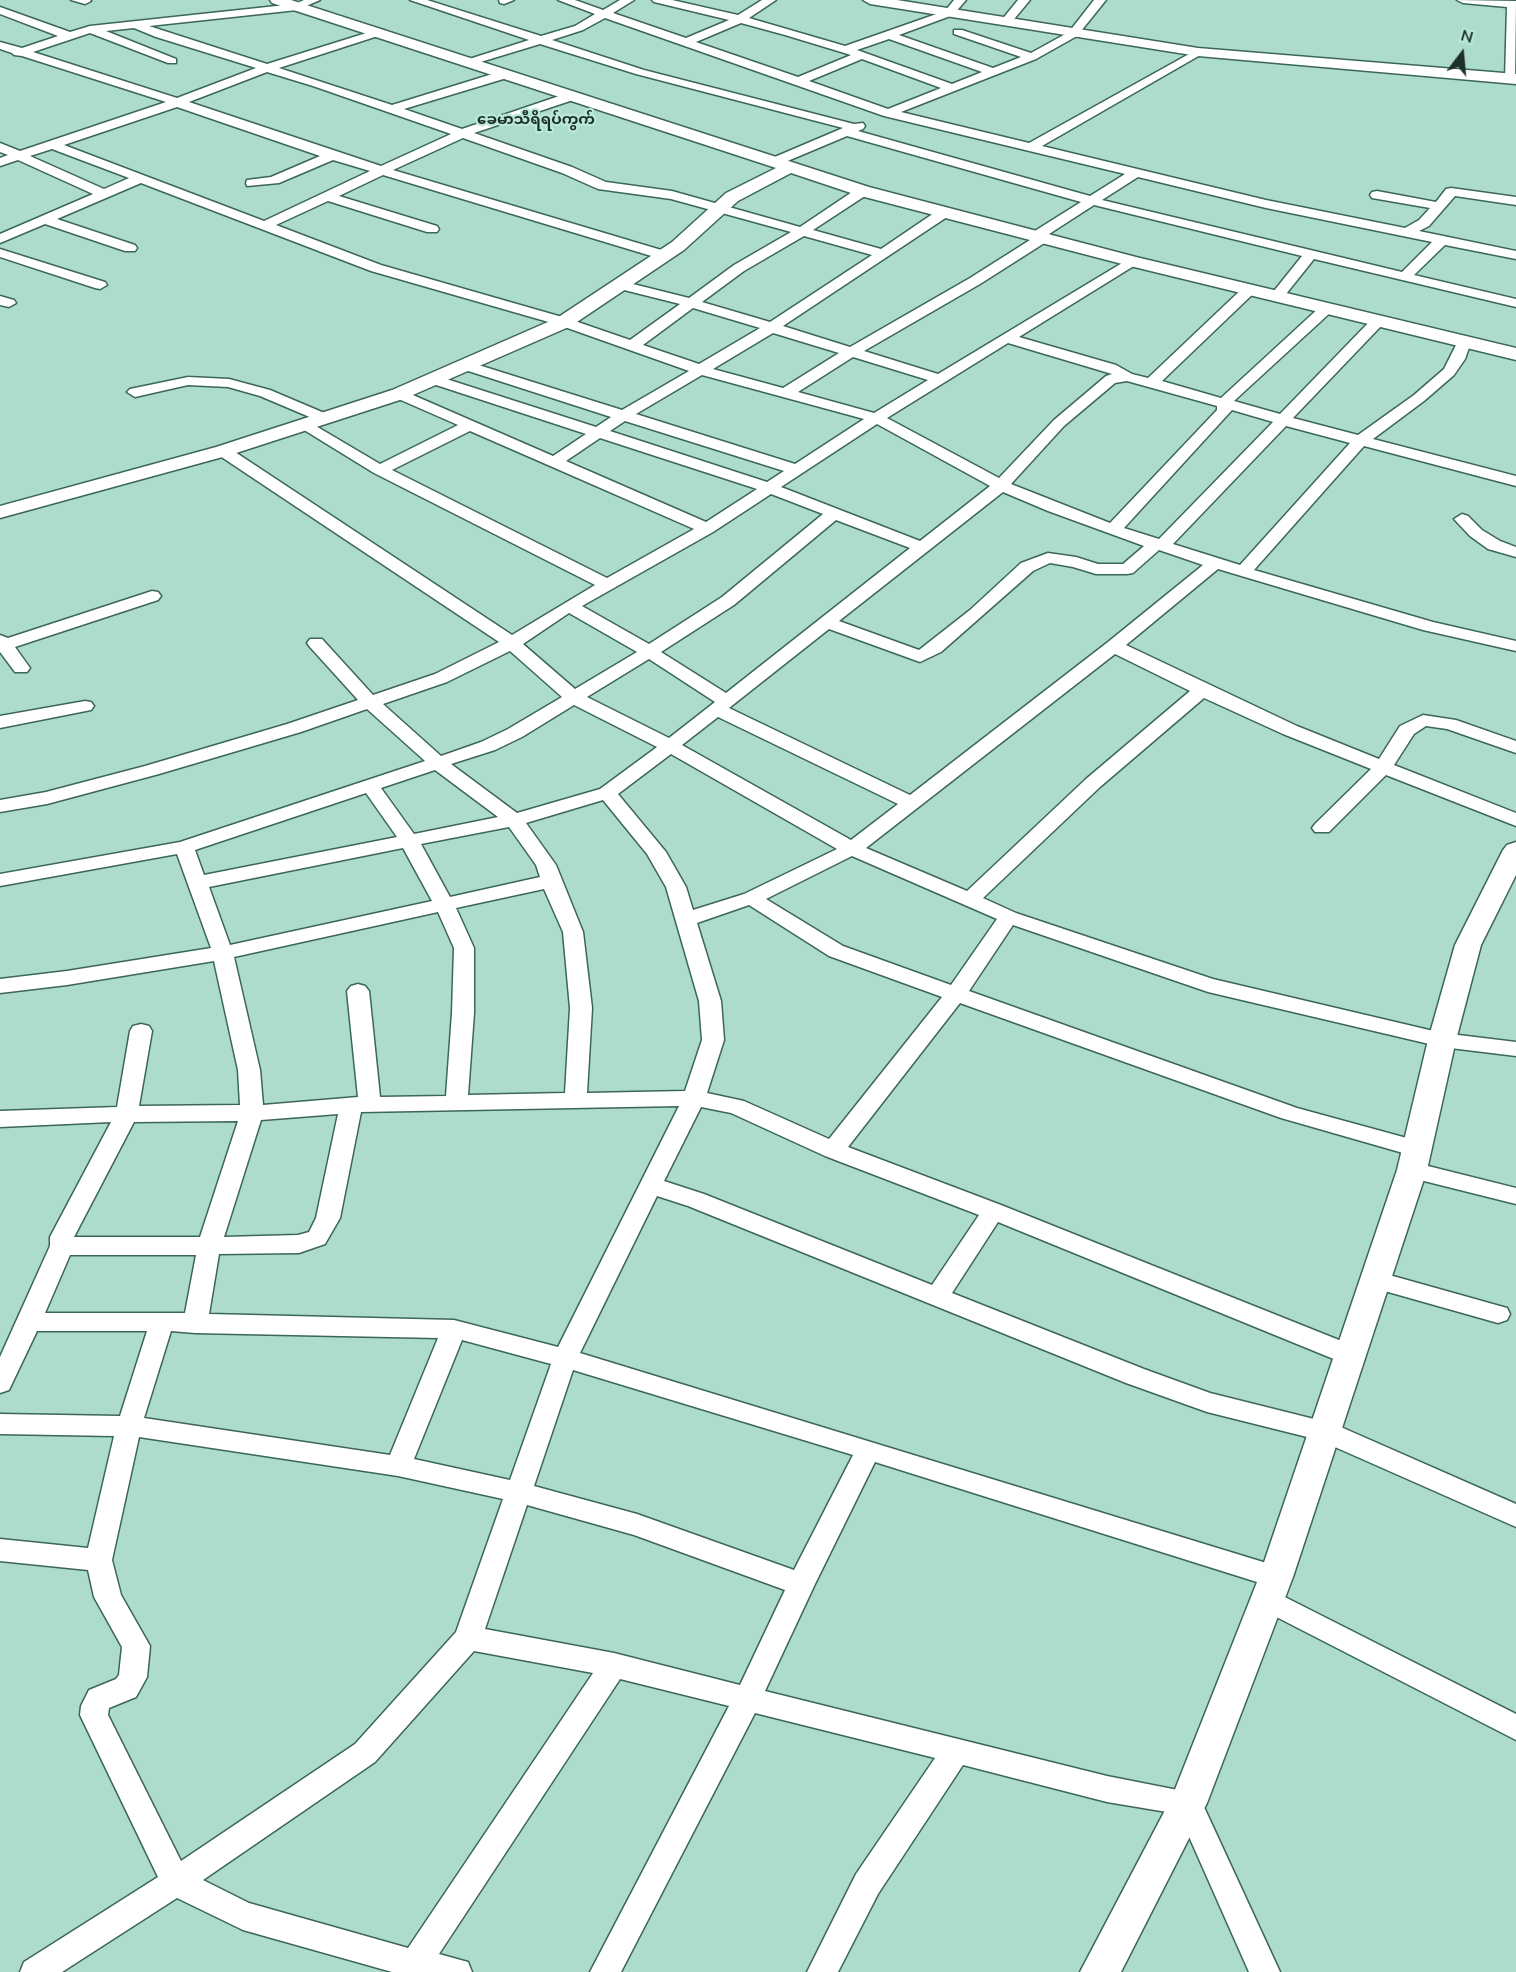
<!DOCTYPE html>
<meta charset="utf-8">
<style>
body{margin:0}
#map{position:relative;width:1516px;height:1972px;overflow:hidden;background:#addccc;font-family:"Nunito Sans",sans-serif}
canvas{display:block}
.north{position:absolute;left:1432px;top:24px;width:60px;height:60px;-webkit-text-stroke:4px #bae9d9;paint-order:stroke;rotate:16deg;font-size:16px;font-weight:700;line-height:24px;text-align:center;color:#1d2f29}
.north::after{content:'';display:block;margin:auto;width:21px;height:27px;background:#1d2f29;clip-path:polygon(50% 0,100% 100%,50% 72%,0 100%)}
</style>
<div id="map">
<canvas width="1516" height="1972"></canvas>
<div class="north">N</div>
</div>
<script>
const g = document.querySelector('canvas').getContext('2d');
g.lineJoin = 'round';
function toPath(rows) {
  const path = new Path2D();
  for (const r of rows) {
    path.moveTo(r[0], r[1]);
    for (let i = 2; i < r.length; i += 2) path.lineTo(r[i], r[i + 1]);
  }
  return path;
}
function strokePath(path, color, width, dash) {
  g.strokeStyle = color;
  g.lineWidth = width;
  g.lineCap = dash ? 'butt' : 'round';
  g.setLineDash(dash || []);
  g.stroke(path);
}
function paint(path, color) {
  g.fillStyle = color;
  g.fill(path, 'evenodd');
}
function label(font, color, halo, rows, align = 'center') {
  g.font = font + ' "Nunito Sans","Noto Sans Myanmar",sans-serif';
  g.lineWidth = 4.5;
  g.setLineDash([]);
  g.textBaseline = 'middle';
  g.strokeStyle = halo;
  g.fillStyle = color;
  for (const [text, x, y, turn = 0] of rows) {
    g.save();
    g.translate(x, y);
    g.rotate((+turn || 0) * Math.PI / 180);
    g.textAlign = isNaN(turn) ? turn : align;
    if (halo) g.strokeText(text, 0, 0);
    g.fillText(text, 0, 0);
    g.restore();
  }
}
const minor = toPath([
 [71,0,90,0,91,1,85,4,71,0],
 [304,0,320,0,297,10,149,26,267,64,376,30,384,30,384,34,279,68,392,105,502,71,510,71,510,77,404,109,462,129,568,93,576,93,576,99,474,133,572,167,606,182,672,191,800,227,858,188,868,188,869,191,868,194,813,230,881,249,937,211,947,211,949,214,947,217,783,326,850,347,970,278,1030,240,1028,237,1030,234,1081,202,847,136,778,165,770,165,768,162,770,159,843,128,636,74,540,44,474,64,466,64,466,60,529,40,410,0,427,0,541,36,575,26,595,14,558,0,575,0,603,10,620,0,634,0,613,13,686,38,729,20,654,2,652,0,672,0,738,15,762,0,776,0,749,18,845,46,945,11,954,0,966,0,953,15,899,35,993,68,1021,57,954,34,954,30,962,30,1031,53,1069,32,1094,0,1106,0,1077,36,1036,59,901,112,1029,143,1198,49,1204,52,1202,54,1042,146,1266,200,1405,228,1419,220,1430,208,1372,198,1370,195,1372,192,1377,191,1436,202,1446,189,1451,188,1516,197,1516,205,1455,196,1429,226,1419,231,1516,251,1516,259,1445,245,1414,275,1516,299,1516,307,1314,259,1282,299,1277,300,1270,296,1302,256,1094,205,1046,236,1048,239,1046,242,980,284,864,351,938,374,1132,257,1137,258,1139,261,1137,264,1019,337,1116,365,1132,374,1148,378,1245,286,1255,286,1257,289,1255,292,1162,381,1221,398,1321,306,1331,306,1333,309,1331,312,1234,401,1280,414,1373,318,1383,318,1385,321,1383,324,1293,418,1358,435,1414,395,1444,369,1459,339,1469,339,1471,342,1465,359,1454,375,1424,401,1373,439,1516,476,1516,486,1364,446,1254,570,1433,622,1516,641,1516,651,1423,630,1218,569,1126,645,1297,726,1379,759,1400,726,1423,715,1456,720,1516,741,1516,753,1447,729,1426,726,1414,734,1394,765,1516,813,1516,826,1386,775,1329,832,1315,832,1312,828,1315,824,1371,769,1283,734,1204,698,1100,787,983,898,1016,913,1213,979,1442,1033,1516,1042,1516,1056,1442,1047,1208,992,1013,925,969,991,1297,1108,1425,1143,1428,1149,1425,1155,1417,1157,1281,1118,960,1003,848,1147,1001,1205,1359,1348,1362,1355,1359,1362,1350,1364,1341,1362,998,1222,952,1293,1144,1369,1210,1393,1334,1424,1516,1504,1516,1527,1319,1440,1207,1412,1126,1383,688,1206,657,1196,580,1353,1286,1569,1289,1577,1286,1585,1276,1588,875,1462,815,1584,765,1691,1107,1776,1198,1794,1280,1972,1249,1972,1179,1814,1107,1802,963,1765,878,1894,838,1972,807,1972,856,1874,935,1758,755,1713,621,1972,590,1972,729,1706,620,1679,439,1954,468,1962,472,1972,392,1972,243,1930,177,1898,62,1972,20,1972,24,1962,158,1877,80,1715,81,1706,89,1690,116,1679,119,1675,122,1647,94,1597,88,1570,0,1561,0,1539,88,1548,114,1436,0,1434,0,1414,120,1416,147,1331,37,1331,9,1390,0,1393,0,1357,50,1246,50,1237,111,1122,0,1127,0,1111,117,1107,130,1031,133,1026,141,1024,149,1026,152,1031,139,1106,240,1105,238,1070,214,961,67,985,0,993,0,979,67,971,211,948,177,854,0,886,0,874,180,842,425,761,367,709,301,732,159,774,47,804,0,812,0,800,46,792,145,766,287,724,358,700,310,647,307,643,310,639,322,639,373,695,435,674,499,642,217,454,215,451,217,448,229,448,512,635,595,585,374,473,296,425,299,422,309,422,380,464,458,425,394,397,391,394,399,389,553,456,586,434,427,382,425,379,432,375,437,376,596,427,611,417,459,368,457,365,464,361,469,362,622,410,689,371,559,325,371,271,141,183,57,219,135,245,137,248,135,251,125,251,45,224,0,243,0,234,93,194,18,160,0,166,0,158,8,155,0,152,0,143,20,151,166,102,22,56,14,55,12,53,0,49,0,42,22,48,58,36,0,14,0,7,70,32,90,26,295,4,304,0],
 [605,18,884,116,1125,174,1090,196,858,131,863,129,865,126,863,123,854,124,644,70,552,40,583,30,605,18],
 [741,23,785,35,851,55,798,77,696,42,741,23],
 [134,28,156,37,256,68,177,98,33,52,90,33,168,63,176,63,176,59,106,31,134,28],
 [889,39,982,72,952,84,857,50,889,39],
 [862,59,941,88,888,109,809,81,862,59],
 [267,72,313,86,451,134,381,166,189,102,267,72],
 [177,107,320,156,271,177,247,180,246,183,247,186,279,183,333,160,370,171,264,221,64,145,177,107],
 [463,138,562,173,598,189,671,199,791,232,734,265,689,298,621,281,616,282,614,285,616,288,680,304,630,340,569,319,381,265,276,225,328,201,427,232,437,232,439,229,437,226,339,196,383,175,658,258,663,259,670,255,668,252,393,170,463,138],
 [52,149,129,178,104,189,30,156,52,149],
 [1138,177,1266,208,1432,242,1402,272,1102,200,1138,177],
 [804,236,872,255,770,322,702,302,744,271,804,236],
 [693,308,760,328,699,364,643,345,693,308],
 [773,333,839,353,783,388,713,369,773,333],
 [1008,343,1112,374,1106,376,1054,420,999,478,887,418,1008,343],
 [853,357,928,380,874,413,798,392,853,357],
 [702,375,864,419,795,464,636,414,702,375],
 [1127,381,1217,406,1217,410,1110,523,1011,484,1064,426,1115,383,1127,381],
 [1232,410,1273,422,1159,539,1124,528,1232,410],
 [625,421,784,471,767,482,610,431,625,421],
 [877,424,990,486,920,541,781,487,877,424],
 [1286,426,1350,443,1240,565,1173,544,1286,426],
 [470,431,548,465,694,529,607,578,392,470,470,431],
 [600,438,757,489,706,522,566,461,600,438],
 [1003,492,1048,511,1144,546,1123,564,1098,564,1076,557,1048,553,1021,563,970,610,919,650,839,621,1003,492],
 [771,494,823,514,722,597,649,644,582,606,713,532,771,494],
 [836,520,910,548,726,693,661,652,734,605,836,520],
 [1159,550,1203,565,1108,642,910,795,729,708,829,629,920,662,941,652,1033,571,1050,563,1073,567,1096,574,1127,574,1133,573,1159,550],
 [569,613,637,652,575,689,523,644,569,613],
 [510,651,562,697,508,729,481,742,441,756,383,704,447,682,510,651],
 [1115,654,1190,691,1086,779,967,891,866,848,1115,654],
 [649,659,715,702,669,738,587,697,649,659],
 [574,705,657,747,600,789,517,813,451,764,495,750,522,737,574,705],
 [718,717,898,804,851,840,682,745,718,717],
 [671,754,837,849,744,894,693,910,686,887,666,852,618,794,671,754],
 [435,770,498,817,414,834,381,788,435,770],
 [366,793,397,837,204,875,195,850,366,793],
 [603,800,647,854,666,887,699,1001,702,1040,685,1091,587,1093,592,1008,583,932,556,865,526,823,603,800],
 [509,827,536,865,540,877,450,897,421,844,509,827],
 [403,848,432,901,230,945,209,887,403,848],
 [852,856,997,919,951,985,843,946,766,899,852,856],
 [544,889,563,932,570,1008,565,1093,468,1095,474,1013,474,948,456,908,544,889],
 [749,905,829,956,942,997,829,1139,744,1101,707,1093,724,1040,721,1001,697,923,749,905],
 [438,912,454,948,452,1013,446,1096,380,1097,369,991,365,986,358,984,351,986,347,991,358,1097,263,1105,260,1070,234,957,438,912],
 [679,1106,558,1347,454,1320,209,1314,219,1254,299,1253,325,1244,340,1218,361,1112,679,1106],
 [701,1107,731,1113,825,1156,979,1215,932,1285,704,1194,664,1181,701,1107],
 [338,1114,316,1218,309,1232,298,1235,224,1237,261,1120,338,1114],
 [238,1121,200,1237,74,1237,134,1122,238,1121],
 [70,1255,196,1255,185,1313,45,1313,70,1255],
 [171,1331,195,1333,438,1338,390,1455,144,1418,171,1331],
 [462,1340,551,1364,510,1480,414,1459,462,1340],
 [573,1370,853,1455,794,1570,637,1514,534,1486,573,1370],
 [139,1437,398,1476,503,1499,456,1632,355,1744,181,1861,108,1715,109,1708,136,1697,147,1677,150,1646,121,1595,112,1560,139,1437],
 [527,1505,634,1535,785,1590,740,1685,614,1653,485,1629,527,1505],
 [474,1651,593,1673,408,1948,249,1903,203,1880,375,1762,474,1651],
 [499,0,514,0,504,4,500,3,499,0],
 [1018,0,1030,0,1010,24,1002,24,1000,22,1018,0],
 [1457,0,1516,1,1515,82,1511,83,1505,79,1507,7,1463,3,1457,0],
 [0,249,105,282,107,285,100,289,95,288,0,257,0,249],
 [0,296,14,300,16,303,9,307,0,305,0,296],
 [188,377,229,379,270,390,329,415,332,418,329,421,319,421,260,396,228,387,188,385,135,397,127,392,130,389,188,377],
 [1462,514,1468,516,1482,530,1500,541,1516,547,1516,557,1488,549,1470,536,1454,519,1462,514],
 [152,591,158,592,161,596,158,600,15,647,30,668,27,672,15,672,0,652,0,635,8,638,152,591],
 [85,701,91,702,94,706,91,710,0,728,0,716,85,701],
 [1412,1162,1516,1188,1516,1204,1404,1176,1401,1170,1404,1164,1412,1162],
 [1375,1271,1507,1308,1510,1314,1507,1320,1498,1323,1367,1286,1363,1280,1367,1274,1375,1271],
 [1267,1588,1516,1714,1516,1740,1257,1607,1253,1599,1257,1591,1267,1588]
]);
const tertiary = toPath([
 [270,0,291,0,869,187,1136,257,1516,348,1516,360,1126,265,857,195,791,173,738,201,684,250,571,326,406,398,230,455,0,518,0,506,216,447,392,390,557,318,672,242,726,193,776,168,272,3,270,0],
 [863,0,897,0,1198,48,1516,74,1516,84,1198,56,870,4,863,0],
 [1516,842,1516,875,1481,945,1456,1040,1427,1170,1293,1577,1207,1803,1121,1972,1080,1972,1172,1797,1259,1577,1397,1170,1428,1040,1455,945,1503,850,1507,845,1516,842]
]);
strokePath(minor, '#3b6659', 3);
strokePath(tertiary, '#3b6659', 3);
paint(minor, '#fff');
paint(tertiary, '#fff');
label('bold 15px', '#1d2f29', '#bae9d9', [
 ["ခေမာသီရိရပ်ကွက်",536,120]
]);
</script>
